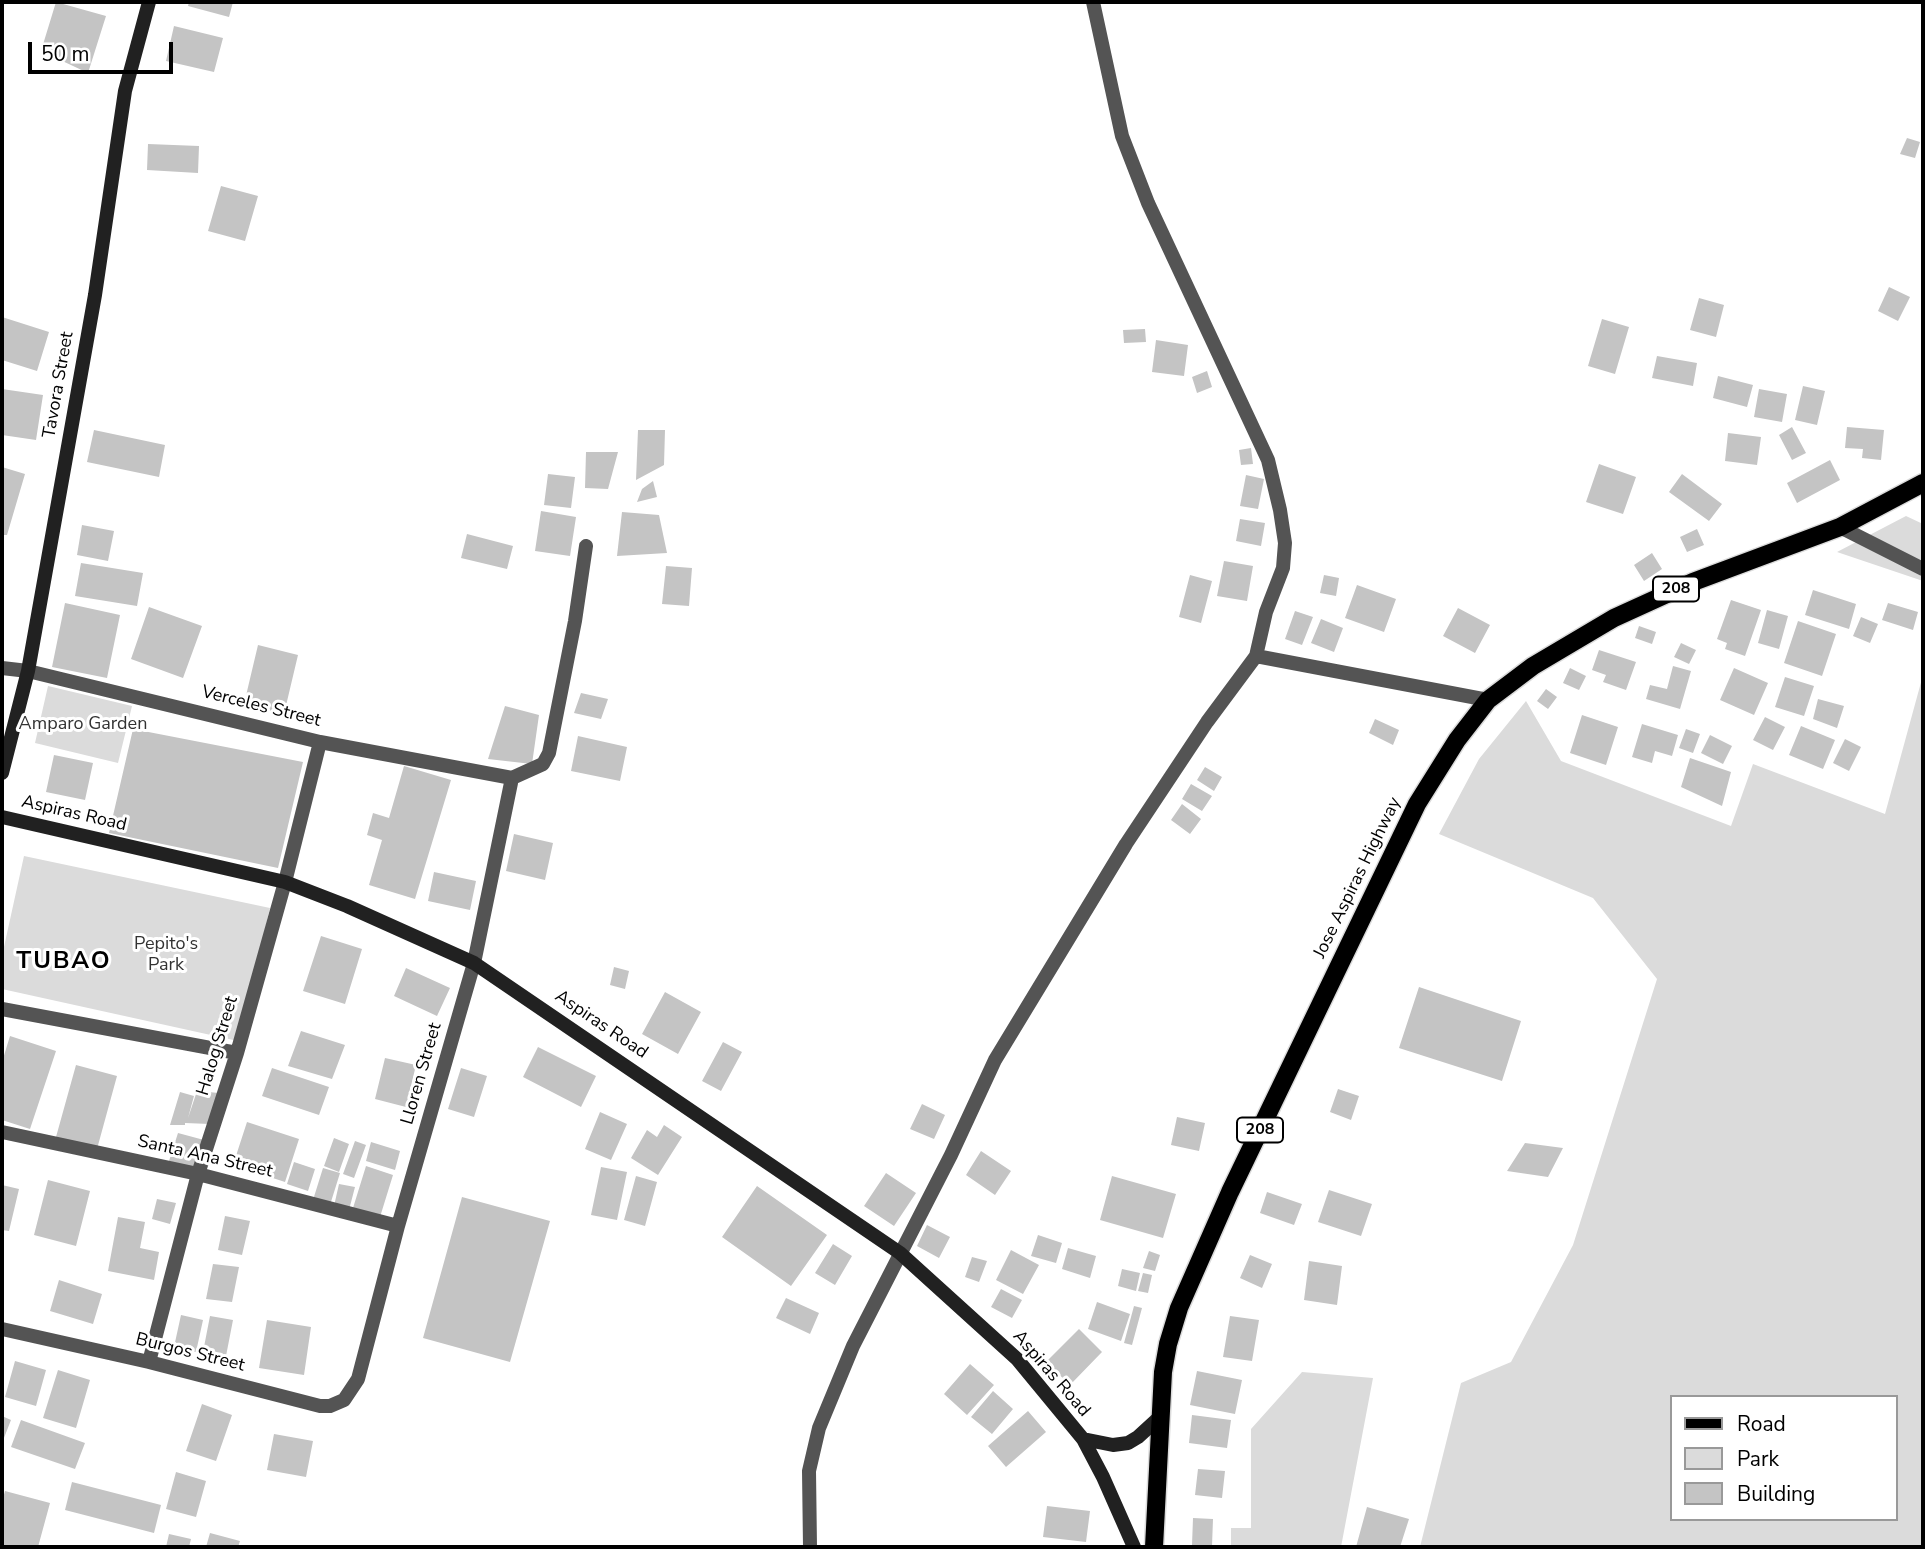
<!DOCTYPE html>
<style>
body{margin:0}
#map{position:relative;width:1925px;height:1549px;overflow:hidden;background:#fff;font-family:"Nunito Sans",sans-serif}
canvas{display:block}
.frame{position:absolute;inset:0;border:4px solid #000;pointer-events:none}
.legend{position:absolute;left:1670px;top:1395px;width:228px;height:126px;box-sizing:border-box;background:#fff;border:2px solid #999;margin:0;padding:9px 12px;list-style:none;font-size:21px;color:#000}
.legend li{display:flex;align-items:center;gap:14px;height:35px}
.legend b{width:35px;border:2px solid #999}
.scale{position:absolute;left:28px;top:42px;width:145px;height:32px;box-sizing:border-box;border:4px solid #000;border-top:0;padding-left:9px;font-size:21px;line-height:24px;white-space:nowrap;color:#000;-webkit-text-stroke:5px #fff;paint-order:stroke}
</style>
<div id="map">
<canvas width="1925" height="1549"></canvas>
<div class="frame"></div>
<ul class="legend">
<li><b style="height:9px;background:#000"></b>Road</li>
<li><b style="height:19px;background:#dbdbdb"></b>Park</li>
<li><b style="height:19px;background:#c4c4c4"></b>Building</li>
</ul>
<div class="scale">50 m</div>
</div>
<script>
const g = document.querySelector('canvas').getContext('2d');
g.lineJoin = 'round';
function paint(path, color) {
  g.fillStyle = color;
  g.fill(path, 'evenodd');
}
function toPath(rows) {
  const path = new Path2D();
  for (const r of rows) {
    path.moveTo(r[0], r[1]);
    for (let i = 2; i < r.length; i += 2) path.lineTo(r[i], r[i + 1]);
  }
  return path;
}
function strokePath(path, color, width, dash) {
  g.strokeStyle = color;
  g.lineWidth = width;
  g.lineCap = dash ? 'butt' : 'round';
  g.setLineDash(dash || []);
  g.stroke(path);
}
function label(font, color, halo, rows, align = 'center') {
  g.font = font + ' "Nunito Sans",sans-serif';
  g.lineWidth = 6;
  g.setLineDash([]);
  g.textBaseline = 'middle';
  g.strokeStyle = halo;
  g.fillStyle = color;
  for (const [text, x, y, turn = 0] of rows) {
    g.save();
    g.translate(x, y);
    g.rotate((+turn || 0) * Math.PI / 180);
    g.textAlign = isNaN(turn) ? turn : align;
    if (halo) g.strokeText(text, 0, 0);
    g.fillText(text, 0, 0);
    g.restore();
  }
}
paint(toPath([
 [1906,516,1923,524,1923,581,1837,552],
 [1923,675,1923,1547,1420,1547,1461,1383,1511,1362,1573,1245,1657,979,1593,898,1439,834,1479,759,1526,701,1561,761,1731,826,1753,764,1885,814],
 [1671,1397,1895,1397,1895,1519,1671,1519],
 [48,686,132,706,118,763,35,743],
 [24,856,270,908,238,1041,2,989,2,956],
 [1302,1372,1373,1378,1341,1547,1231,1547,1231,1528,1251,1528,1251,1429]
]), '#dbdbdb');
paint(toPath([
 [56,2,106,16,88,73,41,51],
 [189,2,233,2,229,17,188,6],
 [174,26,223,38,214,72,166,61],
 [1907,138,1920,142,1915,158,1900,154],
 [148,144,199,146,198,173,147,170],
 [221,186,258,196,245,241,208,231],
 [1889,287,1910,297,1898,321,1878,311],
 [1699,298,1724,305,1716,337,1690,330],
 [2,317,49,332,37,371,2,360],
 [1602,319,1629,327,1615,374,1588,366],
 [1145,329,1146,342,1124,343,1123,330],
 [1156,340,1188,345,1184,376,1152,372],
 [1657,356,1697,363,1693,386,1652,378],
 [1207,371,1212,387,1197,393,1192,377],
 [1718,376,1753,385,1747,407,1713,398],
 [1803,386,1825,391,1817,425,1795,420],
 [2,389,43,395,36,440,2,435],
 [1759,389,1787,394,1782,422,1754,417],
 [1792,427,1806,453,1792,460,1779,435],
 [1847,427,1884,430,1881,460,1862,458,1863,449,1845,448],
 [94,430,165,445,159,477,87,462],
 [638,430,665,430,664,465,636,480],
 [1728,433,1761,437,1757,465,1725,461],
 [1251,448,1253,464,1241,465,1239,450],
 [586,452,618,452,608,489,585,488],
 [1830,460,1840,480,1797,503,1787,483],
 [1599,464,1636,477,1623,514,1586,502],
 [2,467,25,474,7,535,2,535],
 [548,474,575,477,571,508,544,505],
 [1682,474,1722,504,1709,521,1669,492],
 [1246,475,1264,479,1258,509,1240,506],
 [653,481,657,497,637,502,642,489],
 [541,511,576,517,570,556,535,551],
 [622,512,659,515,667,553,617,556],
 [1240,519,1265,523,1261,546,1236,541],
 [82,525,114,531,108,561,77,555],
 [1697,529,1704,545,1687,552,1680,537],
 [467,534,513,546,507,569,461,558],
 [1652,553,1662,569,1644,581,1634,565],
 [1224,561,1253,566,1247,601,1217,596],
 [81,563,143,573,137,606,75,596],
 [666,566,692,568,689,606,662,604],
 [1190,575,1212,581,1201,623,1179,617],
 [1324,575,1339,578,1336,596,1320,593],
 [1357,585,1396,599,1384,632,1345,618],
 [1813,590,1856,604,1849,629,1805,615],
 [1731,600,1761,610,1745,656,1725,649,1727,643,1717,639],
 [65,603,120,615,107,678,52,667],
 [1888,603,1918,612,1913,630,1882,620],
 [149,607,202,626,183,678,131,659],
 [1458,608,1490,625,1475,653,1443,636],
 [1767,610,1788,616,1779,649,1758,643],
 [1295,611,1313,617,1302,645,1285,639],
 [1861,617,1878,624,1870,643,1853,636],
 [1321,619,1343,628,1334,652,1311,643],
 [1798,621,1836,634,1822,676,1784,663],
 [1639,626,1656,632,1652,644,1635,638],
 [1681,643,1696,650,1689,664,1674,657],
 [258,645,298,655,284,714,244,704],
 [1599,650,1636,662,1626,690,1603,682,1606,675,1592,670],
 [1673,666,1691,671,1680,709,1646,699,1650,685,1667,689],
 [1570,668,1586,676,1579,690,1563,683],
 [1734,668,1768,683,1754,715,1720,700],
 [1785,677,1814,686,1804,716,1775,707],
 [1546,689,1557,697,1548,709,1537,701],
 [581,693,608,699,601,719,574,713],
 [1818,699,1844,706,1837,728,1813,719],
 [505,706,539,715,532,764,488,759],
 [1582,715,1618,727,1606,765,1570,753],
 [1765,717,1785,727,1773,750,1753,740],
 [1375,719,1399,730,1393,745,1369,733],
 [1642,724,1678,735,1672,756,1655,751,1652,763,1632,757],
 [1801,726,1835,740,1823,769,1789,755],
 [133,729,303,762,278,868,109,833],
 [1686,729,1700,734,1693,753,1679,748],
 [1710,735,1732,746,1723,764,1701,753],
 [578,736,627,747,620,781,571,771],
 [1845,739,1861,747,1849,771,1833,763],
 [54,755,93,763,85,800,46,792],
 [1690,758,1731,772,1722,806,1681,787],
 [404,766,451,780,415,899,369,885,382,840,367,835,373,813,389,818],
 [1205,767,1222,777,1214,791,1197,780],
 [1191,784,1212,796,1202,811,1182,799],
 [1182,804,1201,819,1190,834,1171,820],
 [514,834,553,843,545,880,506,871],
 [434,872,476,881,470,910,428,901],
 [321,936,362,949,345,1004,303,991],
 [614,967,629,971,625,989,610,985],
 [406,968,450,988,437,1016,394,996],
 [1419,987,1521,1021,1502,1081,1399,1048],
 [665,992,701,1012,678,1054,642,1034],
 [301,1031,345,1045,332,1079,288,1066],
 [10,1036,56,1051,30,1129,2,1120,2,1062],
 [723,1042,742,1052,721,1091,702,1081],
 [538,1047,596,1076,581,1107,523,1077],
 [385,1058,416,1065,406,1107,375,1099],
 [76,1065,117,1076,97,1149,56,1137],
 [272,1068,329,1087,319,1115,262,1096],
 [461,1068,487,1076,474,1117,448,1109],
 [1338,1089,1359,1096,1351,1120,1330,1112],
 [197,1091,219,1093,210,1124,185,1123,185,1125,170,1125,180,1092,194,1096,188,1118],
 [922,1104,945,1115,934,1139,910,1129],
 [600,1112,627,1124,611,1160,585,1149],
 [1177,1117,1205,1123,1199,1151,1171,1145],
 [247,1122,299,1139,285,1182,233,1165],
 [664,1125,682,1137,658,1175,631,1158,647,1130,657,1137],
 [178,1133,204,1140,195,1169,169,1161],
 [334,1138,349,1144,339,1172,324,1166],
 [355,1141,366,1145,354,1178,343,1174],
 [371,1142,400,1151,395,1170,366,1161],
 [1525,1143,1563,1148,1548,1177,1507,1171],
 [981,1151,1011,1171,995,1195,966,1175],
 [294,1162,315,1169,308,1191,287,1184],
 [366,1166,393,1175,380,1217,353,1208],
 [601,1167,627,1172,617,1220,591,1215],
 [323,1168,340,1173,330,1205,313,1200],
 [886,1173,916,1193,894,1226,864,1206],
 [636,1176,657,1182,645,1226,624,1220],
 [1112,1176,1176,1194,1163,1238,1100,1220],
 [48,1180,90,1191,76,1246,34,1235],
 [339,1184,355,1187,349,1210,334,1206],
 [2,1185,19,1189,9,1231,2,1230],
 [757,1186,827,1235,791,1286,722,1237],
 [1329,1190,1372,1204,1361,1236,1318,1222],
 [1267,1192,1302,1204,1294,1225,1260,1213],
 [462,1197,550,1221,510,1362,423,1338],
 [157,1199,176,1203,170,1224,152,1219],
 [225,1216,250,1221,242,1255,218,1250],
 [118,1217,145,1222,140,1248,159,1252,154,1280,108,1271],
 [927,1225,950,1237,939,1258,917,1246],
 [1038,1235,1062,1243,1056,1263,1031,1256],
 [833,1244,852,1256,835,1285,815,1273],
 [1068,1248,1096,1256,1090,1278,1062,1269],
 [1011,1250,1039,1265,1023,1294,996,1280],
 [1149,1251,1160,1255,1155,1271,1143,1268],
 [1250,1255,1272,1264,1262,1288,1240,1278],
 [972,1257,987,1261,979,1282,965,1277],
 [1309,1261,1342,1266,1337,1305,1304,1300],
 [213,1264,239,1267,232,1302,206,1299],
 [1122,1269,1140,1273,1136,1291,1118,1286],
 [1143,1273,1152,1275,1148,1293,1138,1291],
 [59,1280,102,1294,93,1324,50,1311],
 [1001,1289,1022,1300,1012,1318,991,1307],
 [786,1298,819,1313,810,1334,776,1318],
 [1097,1302,1130,1314,1121,1341,1088,1329],
 [1134,1306,1142,1308,1132,1345,1124,1343],
 [181,1315,203,1320,196,1352,174,1347],
 [210,1316,233,1320,226,1356,203,1352],
 [1230,1316,1259,1320,1252,1361,1223,1357],
 [267,1320,311,1327,304,1375,259,1368],
 [1079,1329,1102,1352,1070,1385,1046,1362],
 [15,1361,46,1370,36,1406,5,1397],
 [970,1364,994,1385,967,1415,944,1394],
 [58,1370,90,1380,76,1428,43,1418],
 [1197,1371,1242,1380,1235,1414,1190,1405],
 [993,1391,1013,1409,992,1434,971,1417],
 [202,1404,232,1415,216,1461,186,1451],
 [1028,1411,1046,1432,1006,1467,988,1446],
 [1192,1415,1231,1420,1227,1448,1189,1443],
 [2,1416,11,1420,2,1443],
 [21,1420,85,1443,75,1469,11,1447],
 [274,1434,313,1441,306,1477,267,1470],
 [1198,1469,1225,1471,1222,1498,1195,1495],
 [176,1472,206,1481,196,1517,166,1509],
 [72,1482,161,1505,154,1533,65,1510],
 [5,1491,50,1503,38,1547,2,1547,2,1502],
 [1047,1506,1090,1511,1086,1542,1043,1537],
 [1367,1507,1409,1519,1400,1547,1356,1547],
 [1193,1518,1213,1519,1212,1546,1192,1545],
 [210,1533,240,1541,238,1547,206,1547],
 [169,1534,191,1539,189,1547,166,1547]
]), '#c4c4c4');
const primary = toPath([
 [1154,1547,1163,1372,1168,1344,1179,1308,1230,1192,1417,804,1457,740,1488,700,1533,666,1614,618,1693,582,1840,527,1923,483]
]);
strokePath(primary, '#dbdbdb', 21);
strokePath(toPath([
 [1840,527,1923,569],
 [1256,656,1488,700],
 [2,668,28,671,320,742,512,778],
 [512,778,543,764,549,753,575,621,586,546],
 [2,1009,237,1053],
 [2,1132,198,1174,398,1226],
 [2,1329,149,1362,320,1406,330,1406,344,1400,358,1379,398,1226,474,963,512,778],
 [149,1362,198,1174,237,1053,285,882,320,742],
 [810,1547,809,1471,819,1428,853,1346,951,1155,995,1060,1126,844,1207,722,1256,656,1266,612,1283,568,1285,543,1280,510,1268,460,1148,203,1122,136,1093,2]
]), '#545454', 14);
strokePath(toPath([
 [2,773,28,671,95,295,125,91,149,2],
 [2,817,285,882,347,906,474,963,900,1253,1017,1359,1083,1439,1103,1477,1134,1547],
 [1083,1439,1113,1445,1128,1443,1138,1437,1161,1416]
]), '#212121', 14);
strokePath(primary, '#000', 18);
for (const [x, y, w] of [
 [1676,589,46],
 [1260,1130,46]
]) {
  const box = new Path2D();
  box.roundRect(x - w / 2, y - 12.5, w, 25, 5);
  g.fillStyle = '#fff';
  g.fill(box);
  strokePath(box, '#000', 2);
}
label('bold 16px', '#000', null, [
 ["208",1676,589],
 ["208",1260,1130]
]);
label('18px', '#000', '#fff', [
 ["Tavora Street",59,385,-80],
 ["Verceles Street",261,707,14],
 ["Aspiras Road",74,814,13],
 ["Jose Aspiras Highway",1358,878,-64],
 ["Aspiras Road",601,1025,34],
 ["Halog Street",218,1046,-73],
 ["Lloren Street",422,1074,-74],
 ["Santa Ana Street",205,1157,13],
 ["Burgos Street",190,1353,14],
 ["Aspiras Road",1051,1374,49]
]);
label('18px', '#323232', '#fff', [
 ["Amparo Garden",83,725],
 ["Pepito's",166,945],
 ["Park",166,966]
]);
g.letterSpacing = '2px';
label('bold 24px', '#000', '#fff', [
 ["TUBAO",64,962]
]);
g.letterSpacing = '0px';
</script>
